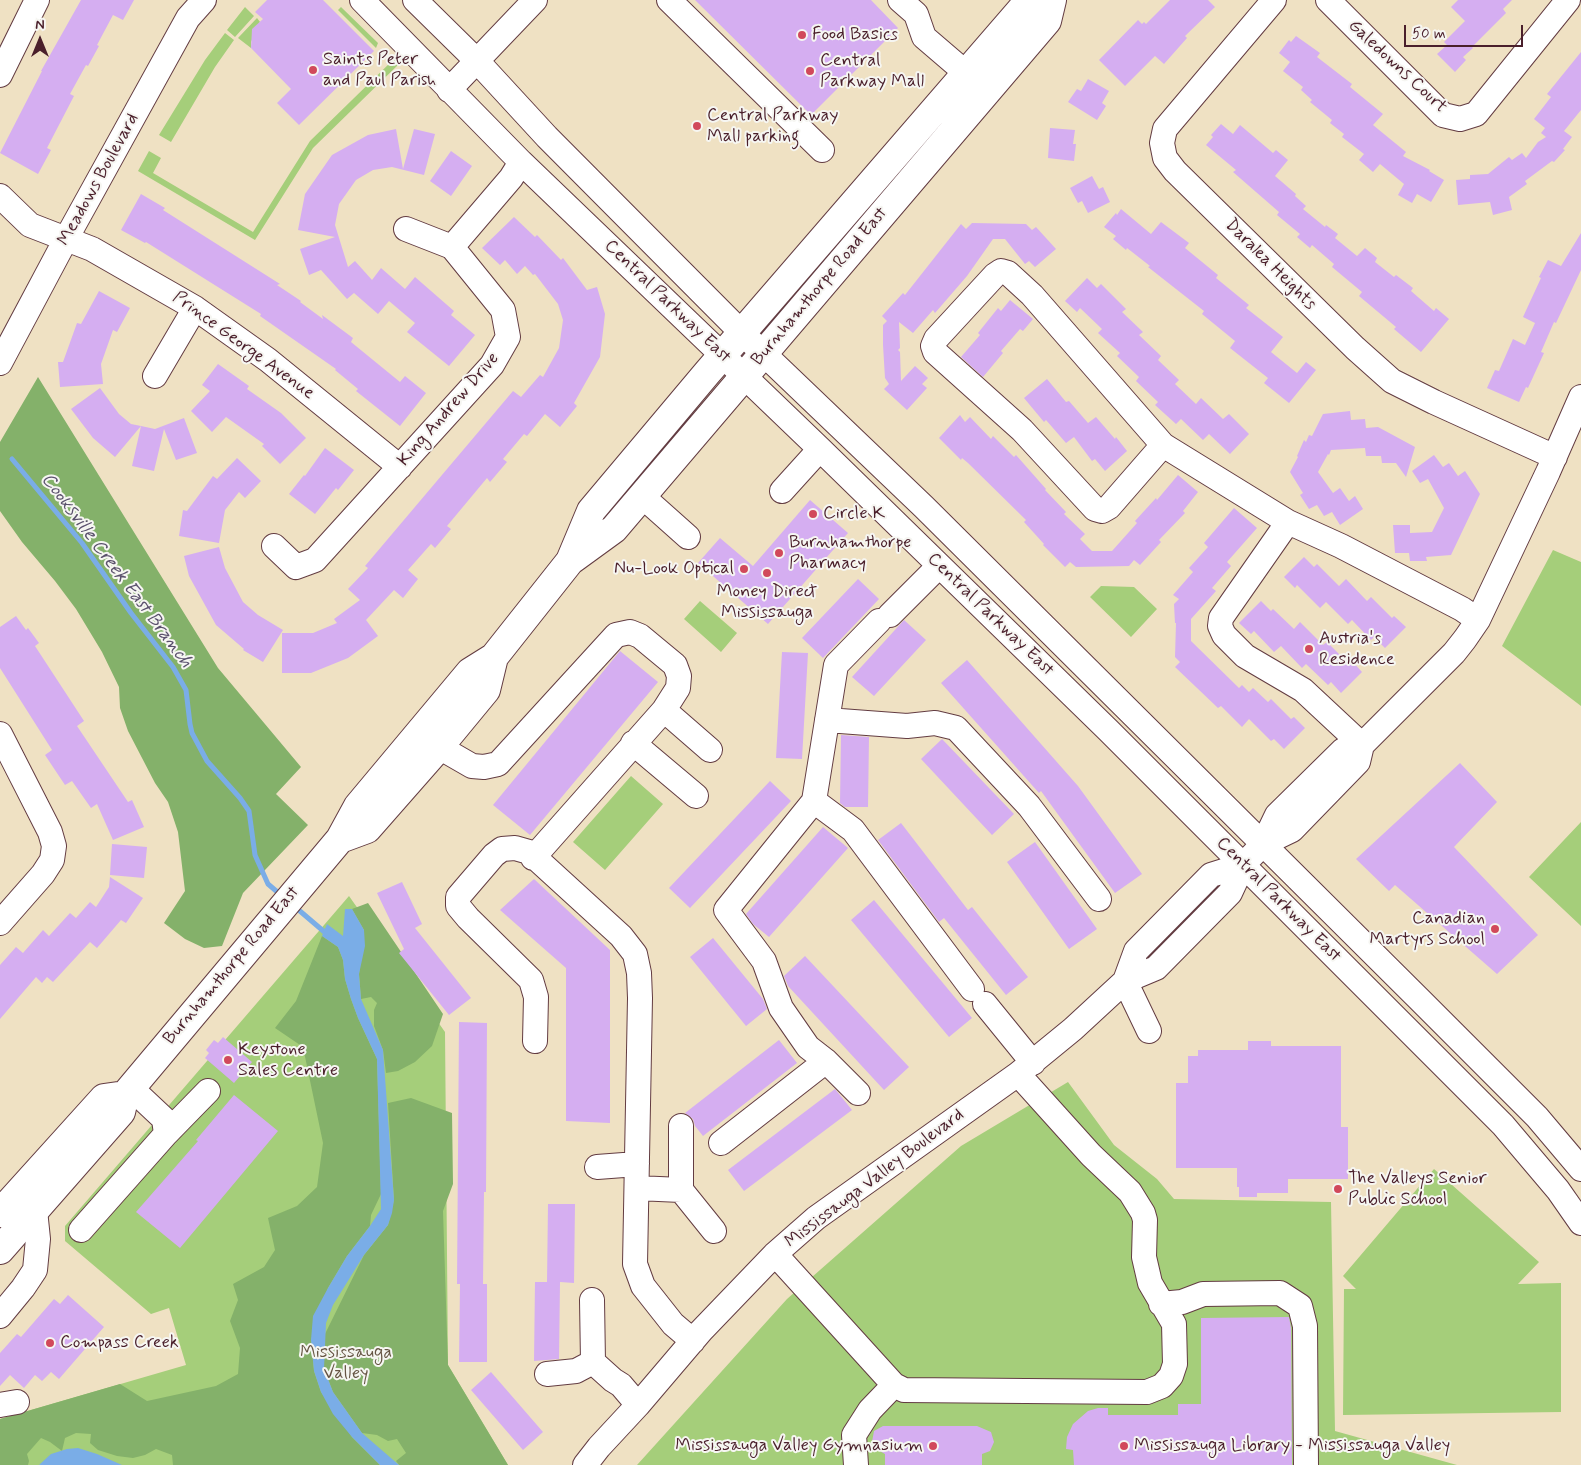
<!DOCTYPE html>
<style>
body{margin:0}
#map{position:relative;width:1581px;height:1465px;overflow:hidden;background:#efe1c3;font-family:Mynerve,sans-serif}
canvas{display:block}
.north{position:absolute;left:15px;top:15px;width:50px;height:50px;-webkit-text-stroke:4px #f6f6f2;paint-order:stroke;rotate:0deg;font-size:14px;font-weight:700;line-height:20px;text-align:center;color:#4a1f2b}
.north::after{content:'';display:block;margin:auto;width:18px;height:22px;background:#4a1f2b;clip-path:polygon(50% 0,100% 100%,50% 72%,0 100%)}
.scale{position:absolute;left:1404px;top:25px;width:119px;height:22px;box-sizing:border-box;border:2px solid #4a1f2b;border-top:0;padding-left:6px;font-size:15px;line-height:18px;white-space:nowrap;color:#4a1f2b;-webkit-text-stroke:4px #f6f6f2;paint-order:stroke}
</style>
<div id="map">
<canvas width="1581" height="1465"></canvas>
<div class="north">N</div>
<div class="scale">50 m</div>
</div>
<script>
const g = document.querySelector('canvas').getContext('2d');
g.lineJoin = 'round';
function paint(path, color) {
  g.fillStyle = color;
  g.fill(path, 'evenodd');
}
function toPath(rows) {
  const path = new Path2D();
  for (const r of rows) {
    path.moveTo(r[0], r[1]);
    for (let i = 2; i < r.length; i += 2) path.lineTo(r[i], r[i + 1]);
  }
  return path;
}
function strokePath(path, color, width, dash) {
  g.strokeStyle = color;
  g.lineWidth = width;
  g.lineCap = dash ? 'butt' : 'round';
  g.setLineDash(dash || []);
  g.stroke(path);
}
function label(font, color, halo, rows, align = 'center') {
  g.font = font + ' Mynerve,sans-serif';
  g.lineWidth = 4;
  g.setLineDash([]);
  g.textBaseline = 'middle';
  g.strokeStyle = halo;
  g.fillStyle = color;
  for (const [text, x, y, turn = 0] of rows) {
    g.save();
    g.translate(x, y);
    g.rotate((+turn || 0) * Math.PI / 180);
    g.textAlign = isNaN(turn) ? turn : align;
    if (halo) g.strokeText(text, 0, 0);
    g.fillText(text, 0, 0);
    g.restore();
  }
}
paint(toPath([
 [245,7,254,16,235,37,227,30],
 [341,7,378,43,376,48,338,10],
 [257,18,260,22,251,42,251,48,238,38],
 [225,33,234,40,215,67,171,142,159,135,205,60],
 [394,59,399,64,313,148,255,240,138,171,149,151,161,158,153,173,253,232,310,141],
 [1553,550,1581,562,1581,706,1502,646],
 [1101,586,1134,587,1157,609,1131,637,1090,597],
 [700,601,737,633,721,652,684,619],
 [631,776,663,804,605,870,573,842],
 [1581,822,1581,926,1529,877],
 [349,896,445,1032,448,1365,508,1465,0,1465,0,1419,186,1365,169,1308,151,1314,65,1241,65,1226],
 [1068,1082,1114,1145,1157,1179,1174,1199,1331,1202,1335,1431,1457,1465,637,1465,787,1299,961,1146],
 [1434,1169,1539,1262,1518,1284,1561,1283,1561,1412,1343,1415,1344,1289,1356,1289,1343,1276]
]), '#a5ce7a');
paint(toPath([
 [38,377,218,668,301,767,276,794,308,825,243,893,222,946,204,948,185,939,164,923,185,891,178,832,168,802,155,783,128,731,120,708,119,687,102,652,76,609,55,581,22,542,0,511,0,442],
 [368,903,443,1014,432,1046,415,1062,398,1071,386,1073,383,1050,374,1026,374,1010,377,1003,371,997,361,999,359,974,364,930,352,909],
 [322,936,338,947,343,960,345,979,351,999,358,1018,377,1059,381,1194,371,1215,370,1226,347,1256,328,1288,311,1340,314,1371,321,1392,352,1437,380,1465,173,1465,172,1455,156,1449,145,1455,133,1458,117,1456,98,1450,90,1443,91,1434,76,1433,65,1438,62,1451,50,1442,41,1438,27,1454,29,1461,28,1465,0,1465,0,1419,120,1384,147,1401,216,1386,238,1374,240,1348,230,1321,238,1300,233,1284,264,1267,275,1250,268,1218,297,1206,317,1187,323,1143,303,1047,275,1028,296,1001],
 [411,1098,452,1113,453,1184,443,1211,448,1365,508,1465,399,1465,396,1461,406,1453,397,1439,388,1441,377,1435,362,1433,333,1392,324,1369,324,1336,364,1255,388,1225,394,1200,388,1103]
]), '#84b16a');
paint(toPath([
 [345,909,352,909,364,930,365,946,359,974,361,999,383,1050,394,1200,392,1213,388,1225,364,1255,333,1305,326,1323,324,1369,333,1392,362,1433,399,1465,380,1465,352,1437,333,1414,321,1392,314,1371,311,1340,313,1316,328,1288,347,1256,370,1226,381,1209,377,1059,358,1018,351,999,345,979,343,960,338,947,322,936,327,924,343,936],
 [78,1448,97,1454,122,1465,39,1465,51,1454,67,1449]
]), '#7aade7');
strokePath(toPath([
 [12,459,82,543,131,613,173,667,186,690,190,724,192,733,207,761,240,798,249,811,255,855,268,884,282,896],
 [294,906,328,935]
]), '#7aade7', 5);
paint(toPath([
 [81,0,134,0,123,20,113,15,97,45,99,46,88,66,86,65,70,94,74,96,47,148,51,150,38,174,0,153,42,71,41,71],
 [267,0,323,0,374,51,299,125,277,103,291,89,251,48,252,29,263,19,255,12],
 [695,0,871,0,898,28,811,115],
 [1170,0,1208,0,1215,7,1185,36,1187,38,1164,64,1155,56,1125,86,1099,60,1138,20,1142,24,1144,22,1146,24],
 [1458,0,1512,0,1503,9,1506,13,1472,47,1473,48,1463,57,1466,60,1455,72,1437,54,1447,45,1444,42,1465,21,1451,7],
 [1296,36,1320,53,1317,57,1352,84,1350,87,1383,114,1373,125,1406,152,1403,156,1430,170,1429,171,1444,180,1431,202,1417,194,1412,203,1398,195,1404,184,1380,164,1373,172,1359,160,1364,154,1342,137,1344,134,1330,123,1332,120,1310,102,1312,100,1301,90,1303,87,1283,71,1290,62,1279,53,1289,40,1291,42],
 [1581,52,1581,110,1564,131,1572,137,1563,149,1565,150,1554,162,1552,161,1525,181,1527,184,1509,197,1512,210,1493,215,1490,202,1458,205,1456,180,1470,179,1470,175,1488,174,1509,157,1512,160,1522,153,1526,158,1538,142,1546,137,1541,133,1545,128,1534,119,1551,97,1547,94],
 [1088,79,1109,91,1102,103,1106,106,1097,120,1068,102,1077,89,1081,91],
 [1221,124,1233,134,1240,125,1273,153,1276,150,1288,160,1275,176,1296,194,1295,196,1306,206,1303,209,1325,227,1326,225,1338,234,1335,238,1357,256,1365,248,1377,258,1375,262,1394,277,1396,275,1413,288,1411,291,1434,311,1436,308,1449,319,1421,352,1394,329,1396,327,1359,296,1362,292,1332,267,1334,264,1312,245,1310,248,1297,237,1300,234,1277,215,1279,212,1233,172,1236,170,1206,145,1213,137,1211,135],
 [1050,128,1075,130,1073,144,1076,144,1074,161,1048,158],
 [396,129,403,169,414,129,435,134,424,175,392,167,373,170,356,180,339,204,335,225,348,267,355,261,372,280,381,268,405,289,415,277,454,311,451,315,475,335,449,366,407,332,415,323,389,301,378,314,354,293,347,299,321,270,309,275,300,249,335,237,298,230,305,194,332,155,368,135],
 [451,151,472,166,451,196,430,181],
 [1092,176,1099,189,1103,187,1110,202,1088,213,1082,201,1078,203,1070,188],
 [141,194,165,208,163,210,280,284,277,285,301,301,300,302,323,319,322,315,353,338,351,342,400,382,405,376,426,393,400,426,356,391,358,389,335,370,336,369,260,316,261,314,146,242,145,243,121,230],
 [1121,209,1151,234,1161,222,1189,243,1185,248,1218,275,1216,278,1249,305,1246,308,1283,337,1271,352,1297,373,1306,362,1316,370,1289,403,1264,383,1268,378,1230,348,1235,341,1202,314,1204,311,1148,267,1150,266,1127,248,1126,250,1113,239,1116,236,1104,227,1116,213,1117,215],
 [514,217,535,237,537,235,561,260,563,258,587,290,597,287,605,314,600,357,574,403,577,406,560,427,545,414,527,436,524,434,503,459,507,462,490,482,487,478,447,526,451,529,435,548,431,544,408,570,418,579,403,598,394,590,366,620,378,636,348,658,311,673,282,673,282,633,313,633,337,623,334,619,360,600,348,589,368,568,365,566,513,391,521,397,540,375,543,377,559,348,563,320,558,304,535,274,533,275,525,266,517,274,505,260,500,265,482,248],
 [972,223,1026,224,1032,230,1036,227,1056,249,1035,267,1029,261,1025,264,1005,239,993,239,967,276,935,313,933,310,913,333,899,322,900,348,898,350,900,352,901,381,915,366,928,378,922,384,927,388,907,410,884,389,889,384,885,378,883,345,883,325,887,321,882,316,903,293,905,295,961,224,966,229],
 [1581,233,1581,270,1556,323,1554,322,1541,352,1544,353,1528,388,1526,387,1519,402,1487,388,1495,370,1499,371,1513,339,1525,345,1535,323,1523,317,1541,278,1539,277,1548,260,1561,266],
 [1087,278,1097,288,1101,284,1126,309,1122,312,1143,332,1139,335,1161,356,1158,360,1179,380,1175,384,1196,404,1201,398,1223,419,1229,414,1249,434,1230,454,1209,434,1203,440,1181,419,1176,424,1155,405,1158,402,1136,381,1139,377,1117,356,1120,353,1098,333,1102,329,1080,308,1077,312,1065,301],
 [99,291,130,308,117,332,113,330,101,364,103,384,60,387,58,362,63,362,77,323,81,324],
 [1010,300,1033,319,1023,331,1020,329,1001,351,1003,353,983,377,961,357,980,335,978,333,998,308,1001,311],
 [218,364,249,386,247,389,281,413,306,438,280,464,262,446,264,444,226,417,212,432,191,411,210,391,202,385],
 [1047,379,1066,402,1069,401,1088,423,1096,417,1115,439,1116,437,1127,451,1105,471,1095,459,1092,461,1074,437,1066,443,1046,420,1044,422,1024,398],
 [100,388,119,414,131,424,141,426,115,457,93,438,71,409],
 [1350,411,1351,420,1365,419,1366,428,1378,427,1415,447,1406,477,1396,463,1382,463,1381,456,1366,456,1365,448,1331,450,1329,455,1328,454,1318,472,1333,493,1340,488,1349,501,1355,496,1363,509,1340,525,1332,512,1324,516,1317,505,1309,509,1300,495,1303,493,1290,472,1298,457,1297,456,1304,440,1306,442,1309,435,1312,436,1323,414],
 [960,415,965,422,970,417,991,439,993,436,1014,457,1016,455,1046,489,1045,490,1066,512,1064,514,1085,534,1080,539,1092,551,1112,551,1137,523,1135,521,1156,498,1157,500,1178,475,1198,492,1183,511,1185,513,1159,540,1161,542,1140,565,1134,560,1129,566,1076,567,1070,562,1065,567,1043,545,1044,544,1024,522,1026,520,968,463,962,458,961,460,939,438],
 [184,418,197,453,176,460,164,429,154,471,132,466,141,426,155,429],
 [325,448,354,470,338,490,336,488,315,514,289,494,304,475,305,476],
 [1434,455,1443,467,1449,463,1458,476,1465,471,1480,494,1451,555,1426,557,1427,561,1410,561,1409,553,1395,553,1393,525,1410,525,1410,533,1432,532,1444,508,1428,479,1420,483,1412,471],
 [237,458,261,481,245,498,239,492,225,510,219,543,179,536,183,510,187,511,213,476,217,479],
 [810,500,848,533,768,624,698,563,720,538,753,566],
 [1234,508,1257,528,1227,562,1231,566,1212,588,1216,591,1191,619,1191,641,1239,688,1242,685,1249,692,1253,688,1268,702,1271,699,1291,719,1294,717,1305,728,1284,749,1274,739,1271,741,1249,719,1242,727,1221,706,1218,708,1175,667,1180,662,1175,657,1176,623,1175,623,1174,604,1179,599,1173,595,1193,572,1189,568,1208,547,1204,543],
 [219,547,225,568,243,602,258,615,283,630,263,662,243,650,244,649,216,625,189,576,184,556],
 [1304,557,1314,567,1317,564,1339,586,1346,579,1367,601,1371,597,1392,618,1394,616,1406,627,1385,648,1374,637,1371,640,1352,620,1348,624,1326,602,1320,608,1297,585,1295,588,1284,577],
 [858,579,879,599,823,658,802,638],
 [1261,601,1271,611,1273,609,1294,629,1300,622,1323,645,1327,642,1348,663,1351,660,1362,672,1341,693,1331,682,1328,685,1306,664,1302,668,1281,646,1274,652,1254,631,1251,634,1239,623],
 [16,616,26,630,28,628,39,643,35,646,84,721,77,726,128,802,132,800,144,827,113,840,97,804,91,808,72,781,65,785,45,755,52,750,0,668,0,627],
 [904,620,926,640,874,696,852,677],
 [620,651,658,682,530,835,493,805],
 [782,652,808,653,802,759,776,758],
 [967,660,1078,786,1142,874,1115,893,1041,791,1039,793,941,683],
 [841,735,869,737,868,807,845,807,840,803],
 [942,739,1014,814,992,835,921,759],
 [1460,763,1497,802,1454,847,1538,935,1497,974,1395,885,1389,891,1356,859],
 [770,781,791,801,690,908,669,888],
 [901,823,968,910,972,907,1028,977,1006,995,944,918,939,922,878,840],
 [823,827,848,848,769,937,753,924,746,914],
 [1035,842,1097,929,1069,949,1007,862],
 [112,844,147,847,144,878,110,875],
 [110,877,143,898,126,923,121,920,97,948,90,942,53,982,47,977,42,983,36,977,0,1019,0,965,16,947,23,953,43,930,49,936,70,913,76,918,90,902,96,907,109,887],
 [534,879,610,950,610,1123,566,1121,566,968,500,910],
 [402,882,422,924,415,928,471,998,449,1015,399,953,404,949,377,893],
 [874,900,972,1018,949,1037,851,920],
 [713,938,763,999,767,1009,746,1026,690,957],
 [805,956,909,1067,884,1090,788,986,784,976],
 [459,1022,487,1023,486,1192,484,1192,483,1284,487,1284,487,1362,459,1362,460,1284,457,1284],
 [223,1037,252,1062,234,1083,205,1058,209,1053,206,1050,214,1040,218,1043],
 [779,1040,797,1063,703,1136,695,1126,693,1119,685,1113],
 [1248,1041,1271,1041,1271,1046,1341,1046,1341,1127,1348,1127,1348,1179,1288,1179,1288,1193,1257,1193,1257,1197,1239,1197,1239,1187,1237,1187,1237,1168,1176,1168,1176,1083,1188,1083,1188,1056,1198,1056,1198,1050,1248,1050],
 [835,1089,852,1110,744,1191,728,1170],
 [234,1095,278,1131,180,1248,136,1212,198,1141,196,1140],
 [548,1204,575,1204,574,1283,560,1282,559,1359,534,1361,535,1282,547,1282],
 [68,1295,104,1327,59,1379,51,1372,42,1381,35,1375,24,1388,10,1375,0,1386,0,1353,17,1334,21,1337,54,1299,60,1304],
 [1289,1317,1291,1328,1292,1465,1074,1465,1073,1450,1066,1449,1067,1437,1073,1424,1088,1411,1098,1408,1108,1408,1108,1415,1178,1415,1178,1404,1201,1404,1201,1318],
 [491,1372,543,1432,523,1450,471,1390],
 [883,1426,977,1426,991,1432,994,1442,990,1451,982,1454,982,1465,885,1465,885,1454,876,1449,872,1442,874,1431]
]), '#d5aef1');
const minor = toPath([
 [362,0,521,162,820,449,1108,730,1503,1125,1558,1190,1581,1223],
 [415,0,477,61,547,137,742,333,924,507,1418,998,1537,1117,1581,1169],
 [669,0,822,150],
 [900,0,916,14,924,37,966,73],
 [1274,0,1165,129,1162,143,1165,158,1175,171,1355,348,1392,381,1434,402,1555,457],
 [1328,0,1443,115,1460,119,1476,114,1568,0],
 [0,75,37,0],
 [449,90,535,0],
 [0,196,30,225,92,249,195,308,268,360,400,467],
 [452,247,511,178,521,162],
 [0,363,66,239,188,18,204,0],
 [155,376,195,308],
 [1163,445,1109,507,1102,511,1095,509,1022,430,935,352,933,346,936,339,995,275,1001,271,1008,273,1032,295,1163,445,1288,522,1341,546,1462,609,1478,620],
 [782,491,820,449],
 [642,496,688,537],
 [1288,522,1221,618,1220,626,1224,635,1245,656,1303,690,1362,745],
 [274,546,296,567,315,560,492,365,508,337,503,310,452,247,406,229],
 [890,615,939,566],
 [664,710,710,750],
 [827,720,907,726,935,723,956,728,1029,806,1099,899],
 [0,734,50,832,54,846,52,860,43,874,0,923],
 [633,743,696,796],
 [439,747,472,766,484,767,498,764,616,635,630,632,640,636,675,665,679,676,678,688,664,710,533,858],
 [814,801,853,830,972,989],
 [1263,844,1292,830,1358,762,1362,745],
 [1125,981,1136,951,1211,875,1243,865],
 [1125,981,1149,1031],
 [985,1004,1033,1063],
 [535,1041,536,997,531,980,468,918,458,906,458,897,494,855,502,849,515,848,529,852,621,936,635,954,639,973,640,998,635,1264,643,1286,673,1324,693,1341],
 [131,1088,164,1119,166,1134,208,1091],
 [858,1093,826,1061,808,1047,781,1008,764,961,726,910,814,801,836,665,879,621],
 [681,1126,681,1190,714,1231],
 [721,1143,826,1061],
 [597,1167,637,1164],
 [637,1188,681,1190],
 [81,1230,166,1134],
 [775,1254,894,1385,904,1390,1147,1392,1162,1386,1171,1376,1175,1364,1174,1324,1150,1283,1144,1257,1145,1220,1143,1213,1130,1192,1091,1155,1018,1074],
 [1161,1304,1182,1302,1203,1294,1280,1293,1300,1306,1305,1326,1306,1465],
 [0,1316,23,1288,35,1270,38,1239,35,1210],
 [593,1362,613,1380,621,1385,638,1405],
 [547,1374,576,1371,593,1362,592,1300],
 [0,1405,17,1402],
 [585,1465,599,1447,638,1405,701,1331,775,1254,816,1218,1018,1074,1073,1029,1125,981,1156,968,1230,893,1243,865,1263,844,1277,815,1343,750,1362,745,1454,653,1465,639,1478,620,1548,472,1581,397],
 [856,1465,854,1435,870,1410,894,1385]
]);
const major = toPath([
 [570,561,614,529,1047,21,1052,0],
 [340,839,367,829,439,747,486,690,494,657],
 [0,1213,104,1098,125,1095],
 [0,1250,121,1112,125,1095,340,839,358,806,470,672,494,657,570,561,591,511,707,373,1026,4,1034,0]
]);
strokePath(minor, '#633c42', 26);
strokePath(major, '#633c42', 30);
strokePath(minor, '#fff', 24);
strokePath(major, '#fff', 28);
for (const [x, y, r, color] of [
 [802,35,5,"#d1495b"],
 [313,70,5,"#d1495b"],
 [810,71,5,"#d1495b"],
 [697,126,5,"#d1495b"],
 [813,514,5,"#d1495b"],
 [779,553,5,"#d1495b"],
 [744,569,5,"#d1495b"],
 [767,573,5,"#d1495b"],
 [1309,649,5,"#d1495b"],
 [1495,929,5,"#d1495b"],
 [228,1060,5,"#d1495b"],
 [1338,1189,5,"#d1495b"],
 [50,1343,5,"#d1495b"],
 [933,1446,5,"#d1495b"],
 [1124,1446,5,"#d1495b"]
]) {
  const dot = new Path2D();
  dot.arc(x, y, r, 0, 2 * Math.PI);
  g.fillStyle = color;
  g.fill(dot);
  strokePath(dot, '#f6f6f2', 2);
}
label('18px', '#4a1f2b', '#f6f6f2', [
 ["Food Basics",812,35],
 ["Saints Peter",323,60],
 ["and Paul Parish",323,81],
 ["Central",820,61],
 ["Parkway Mall",820,82],
 ["Central Parkway",707,116],
 ["Mall parking",707,137],
 ["Circle K",823,514],
 ["Burnhamthorpe",789,543],
 ["Pharmacy",789,564],
 ["Nu-Look Optical",734,569,"right"],
 ["Money Direct",767,592,"center"],
 ["Mississauga",767,613,"center"],
 ["Austria's",1319,639],
 ["Residence",1319,660],
 ["Canadian",1485,919,"right"],
 ["Martyrs School",1485,940,"right"],
 ["Keystone",238,1050],
 ["Sales Centre",238,1071],
 ["The Valleys Senior",1348,1179],
 ["Public School",1348,1200],
 ["Compass Creek",60,1343],
 ["Mississauga Valley Gymnasium",923,1446,"right"],
 ["Mississauga Library - Mississauga Valley",1134,1446]
], 'left');
label('18px', '#4a1f2b', '#f6f6f2', [
 ["Galedowns Court",1397,67,43],
 ["Meadows Boulevard",99,180,-61],
 ["Daralea Heights",1270,265,45],
 ["Burnhamthorpe Road East",820,287,-50],
 ["Central Parkway East",667,302,44],
 ["Prince George Avenue",243,346,36],
 ["King Andrew Drive",449,410,-49],
 ["Central Parkway East",990,615,44],
 ["Central Parkway East",1278,900,45],
 ["Burnhamthorpe Road East",232,966,-50],
 ["Mississauga Valley Boulevard",875,1179,-37]
]);
label('18px', '#655443', '#f6f6f2', [
 ["Mississauga",346,1353],
 ["Valley",346,1374]
]);
label('italic 19px', '#5b516d', '#f6f6f2', [
 ["Cooksville Creek East Branch",116,571,53]
]);
</script>
